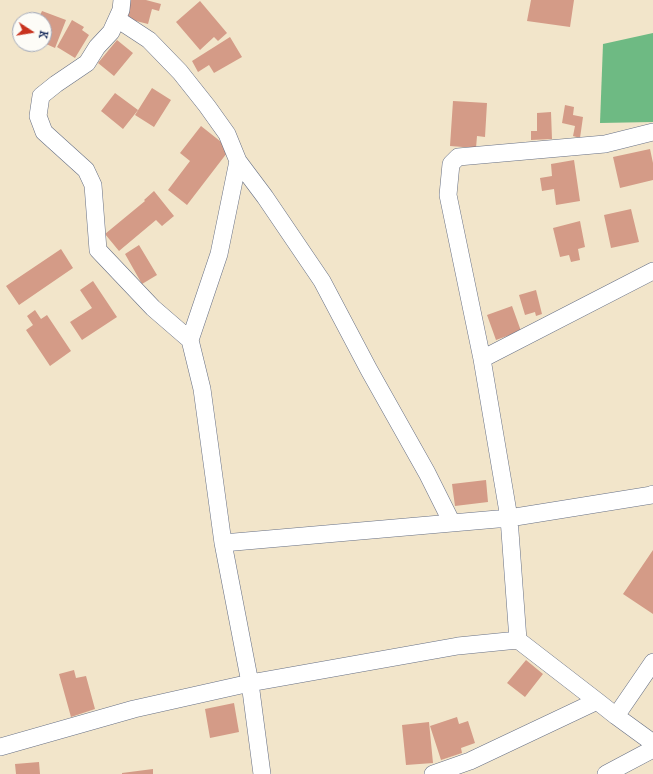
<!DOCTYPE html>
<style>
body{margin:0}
#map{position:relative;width:653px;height:774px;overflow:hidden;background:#f2e5ca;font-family:"IM FELL DW Pica",serif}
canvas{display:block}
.north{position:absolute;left:12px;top:12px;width:40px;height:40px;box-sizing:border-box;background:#fdfcf7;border:1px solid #a3aaba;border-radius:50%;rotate:102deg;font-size:11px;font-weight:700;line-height:16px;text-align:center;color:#1b2f5e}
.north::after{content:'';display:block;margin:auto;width:14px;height:18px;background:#c8321e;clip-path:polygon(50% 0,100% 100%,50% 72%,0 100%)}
</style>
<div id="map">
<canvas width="653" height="774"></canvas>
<div class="north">K</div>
</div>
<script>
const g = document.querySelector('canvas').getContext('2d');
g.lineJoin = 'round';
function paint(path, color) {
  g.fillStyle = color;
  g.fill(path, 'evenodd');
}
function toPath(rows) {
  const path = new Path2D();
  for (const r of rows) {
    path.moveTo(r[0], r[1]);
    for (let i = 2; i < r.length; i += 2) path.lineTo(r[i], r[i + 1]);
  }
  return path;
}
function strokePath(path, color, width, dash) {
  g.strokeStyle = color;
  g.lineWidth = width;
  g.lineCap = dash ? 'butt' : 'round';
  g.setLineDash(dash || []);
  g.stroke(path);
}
paint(toPath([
 [653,33,653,122,600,123,603,44]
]), '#6eba83');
paint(toPath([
 [128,0,146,0,161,4,159,11,152,9,148,24,124,18],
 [531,0,574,0,570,27,527,21],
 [200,1,227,33,218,41,214,37,200,50,176,22],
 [42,11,66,20,55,48,44,43,44,20,38,20],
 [72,20,84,27,82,30,89,35,75,58,57,47],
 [230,37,242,57,214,73,209,65,198,72,192,61],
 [117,40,133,53,114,76,98,63],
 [152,88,171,100,154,127,135,115],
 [115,93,138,110,123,129,101,111],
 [453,101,487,103,485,137,477,136,476,148,450,146],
 [565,105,574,107,573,115,583,117,580,138,573,136,575,126,562,123],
 [551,112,552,139,531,140,531,131,537,131,537,113],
 [201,126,230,149,187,205,168,190,190,161,180,153],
 [650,149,653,163,653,180,620,188,613,157],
 [574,160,580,201,556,205,554,189,542,191,540,178,552,176,551,164],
 [154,191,174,216,162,226,156,220,119,251,105,234,145,201,144,200],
 [631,209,639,242,611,248,604,215],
 [580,221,585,247,578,249,580,260,571,262,569,255,560,257,553,228],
 [139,245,157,275,142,284,125,254],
 [61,249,73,268,19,305,6,286],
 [93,281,117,317,82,340,70,322,92,308,80,290],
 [536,290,542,314,536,316,535,312,525,315,519,295],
 [512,306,521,331,496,340,487,315],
 [35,310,41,319,47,315,71,351,50,366,26,330,33,325,27,316],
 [486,480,488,502,455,506,452,484],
 [653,550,653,614,623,594],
 [526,660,543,674,525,697,507,683],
 [74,670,76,678,86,676,95,709,71,717,59,674],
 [234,703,239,732,210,738,205,709],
 [457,717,459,724,468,721,475,743,461,748,462,753,441,760,430,726],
 [429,722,433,763,406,765,402,725],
 [39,762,40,774,16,774,15,764],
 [153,769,153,774,122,774,122,773]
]), '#d49b87');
const street = toPath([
 [122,0,121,10,111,32,97,47,87,63,56,84,41,96,38,116,44,132,86,170,93,185,98,250,153,308,190,340,202,389,223,543,250,683,262,774],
 [117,19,149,40,180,72,207,106,227,134,238,161,219,254,190,340],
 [238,161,265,197,322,281,369,370,427,473,452,523],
 [482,359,653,271],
 [223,543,509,518,652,495,653,494],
 [518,640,509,518,482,359,448,195,451,164,458,157,605,144,653,132],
 [616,716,653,662],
 [0,747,134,709,250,683,458,646,518,640,597,701,616,716,653,743],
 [433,774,470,761,597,701],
 [606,774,653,749]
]);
strokePath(street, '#666f84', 18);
strokePath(street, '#fff', 17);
</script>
